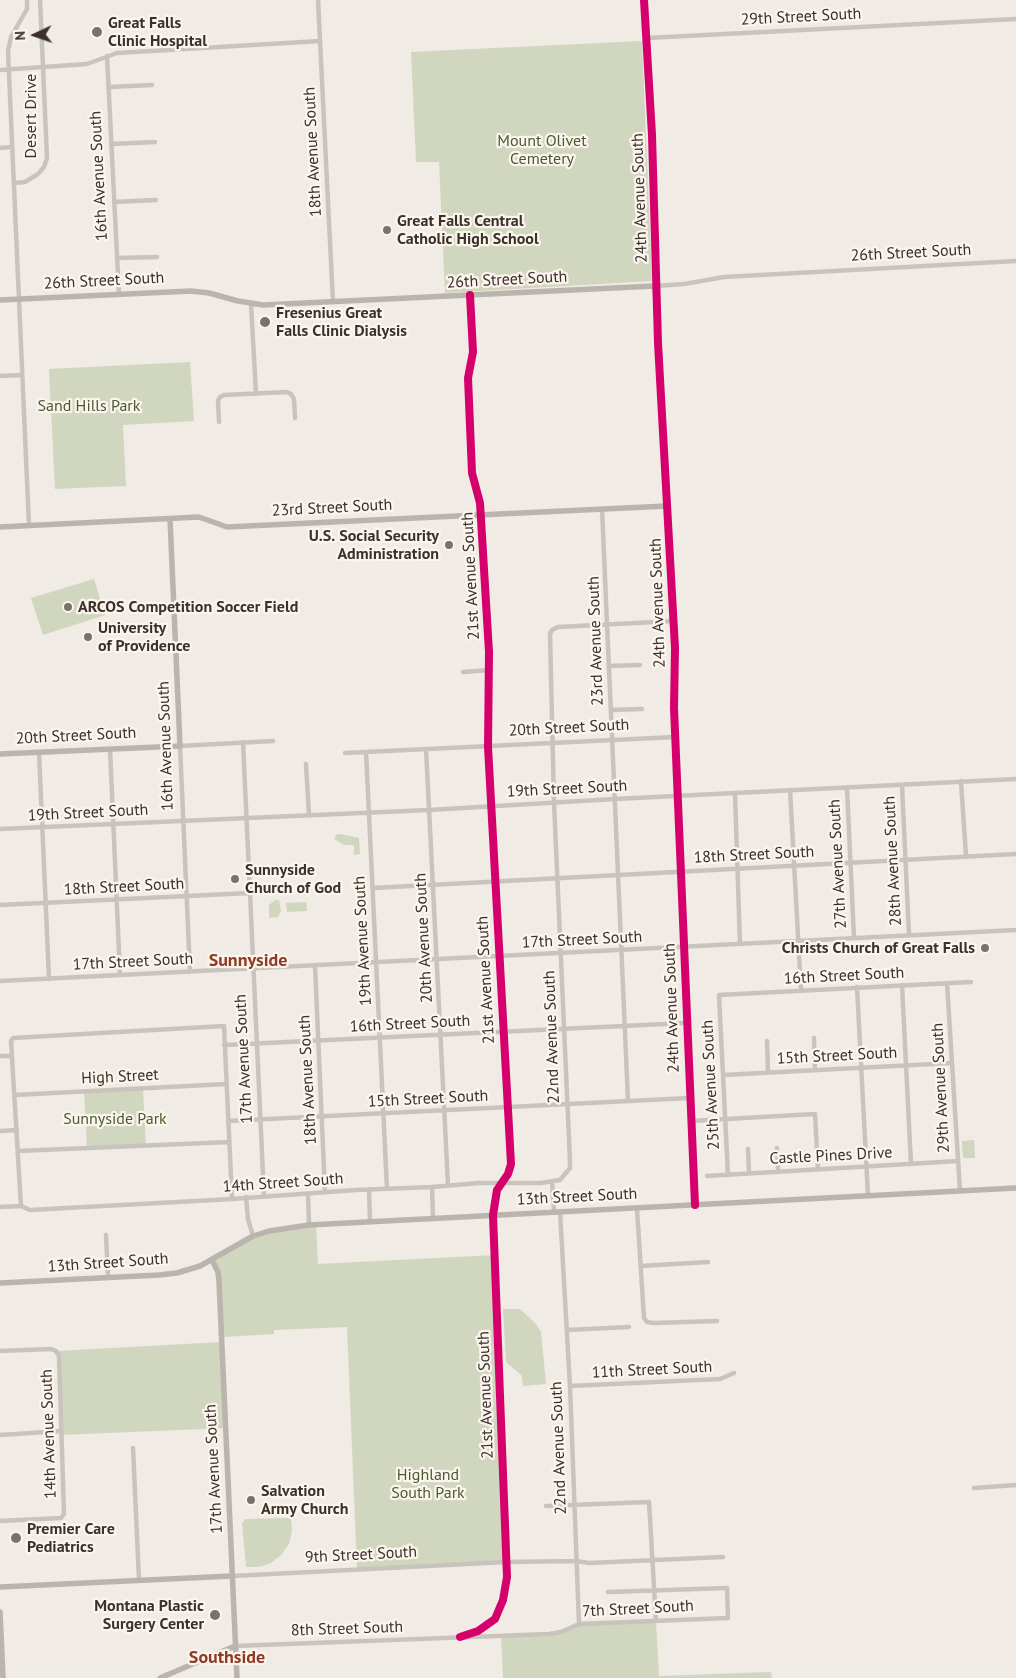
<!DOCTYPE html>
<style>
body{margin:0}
#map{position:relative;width:1016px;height:1678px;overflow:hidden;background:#f0ebe5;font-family:"PT Sans",sans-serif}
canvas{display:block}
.north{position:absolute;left:10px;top:10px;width:50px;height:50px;-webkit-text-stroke:4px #fbf5ee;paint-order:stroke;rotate:267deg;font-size:14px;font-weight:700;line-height:20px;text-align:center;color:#3b302b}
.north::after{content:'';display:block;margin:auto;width:18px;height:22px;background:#3b302b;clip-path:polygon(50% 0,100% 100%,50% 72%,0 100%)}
</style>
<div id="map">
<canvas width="1016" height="1678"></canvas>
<div class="north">N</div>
</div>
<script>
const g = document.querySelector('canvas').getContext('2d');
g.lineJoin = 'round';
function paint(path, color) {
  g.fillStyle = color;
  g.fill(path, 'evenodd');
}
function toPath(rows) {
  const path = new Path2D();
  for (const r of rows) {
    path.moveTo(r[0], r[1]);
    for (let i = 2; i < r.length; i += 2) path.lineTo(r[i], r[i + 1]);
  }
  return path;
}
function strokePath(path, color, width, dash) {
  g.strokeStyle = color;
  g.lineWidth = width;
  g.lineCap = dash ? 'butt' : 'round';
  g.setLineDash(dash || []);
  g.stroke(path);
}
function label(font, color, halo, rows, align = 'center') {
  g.font = font + ' "PT Sans",sans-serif';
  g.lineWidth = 4.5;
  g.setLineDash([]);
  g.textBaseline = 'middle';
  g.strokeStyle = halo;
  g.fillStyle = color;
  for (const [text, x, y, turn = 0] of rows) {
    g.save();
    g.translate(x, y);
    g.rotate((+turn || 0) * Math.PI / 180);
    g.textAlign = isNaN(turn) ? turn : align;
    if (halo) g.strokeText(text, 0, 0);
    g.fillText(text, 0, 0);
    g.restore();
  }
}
paint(toPath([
 [642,41,652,281,445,293,439,162,416,162,411,52],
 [190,362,194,421,123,425,126,486,55,489,49,369],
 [94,579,105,615,43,635,31,598],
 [341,834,359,838,360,854,354,855,354,845,344,845,334,839,336,835],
 [275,900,279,900,281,911,278,917,269,918,269,905],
 [306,902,307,911,287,912,286,903],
 [143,1089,146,1146,87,1149,84,1092],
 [974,1140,975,1158,963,1158,962,1141],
 [316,1224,318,1264,495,1255,506,1562,357,1569,347,1327,274,1330,274,1334,222,1337,219,1281,212,1260,253,1236],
 [503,1309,520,1309,536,1324,541,1332,546,1384,523,1386,522,1376,506,1362],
 [222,1342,226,1428,61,1435,59,1356,56,1351],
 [291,1518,292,1531,289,1544,281,1555,271,1563,259,1567,246,1567,242,1523,245,1519],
 [656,1621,659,1676,771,1672,772,1678,503,1678,501,1636,549,1634,579,1624]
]), '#d1d6bf');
strokePath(toPath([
 [27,0,27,9,11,37,8,51,29,526],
 [318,0,333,302],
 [644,0,652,135,656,236,655,286,684,284,724,277,1016,261],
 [647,38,1016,19],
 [107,56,119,295],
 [0,70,87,64,117,53,320,41],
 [109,87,152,85],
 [111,144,155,142],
 [0,148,12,147],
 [14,183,25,182,38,174,44,167,47,158,40,0],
 [114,202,156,200],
 [117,258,157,257],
 [251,304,256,394],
 [0,376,22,375],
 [219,422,218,401,220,397,224,395,287,392,291,394,294,399,295,418],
 [602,509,628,1101],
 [609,666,640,665],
 [463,672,490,670],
 [611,710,642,709],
 [243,742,264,1196],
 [110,749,120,975],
 [426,749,448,1185],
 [39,752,49,979],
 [366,752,387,1189],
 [345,753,675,737],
 [306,764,309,815],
 [961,781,966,856],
 [902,785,909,935],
 [847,788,854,938],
 [790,790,801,990],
 [735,794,740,944],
 [0,829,429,810,615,799,1016,779],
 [373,888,1016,854],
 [0,905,250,893],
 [315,966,325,1192],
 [190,972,180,746,273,741],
 [0,981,1016,930],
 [947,983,960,1191],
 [902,985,911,1164],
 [857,987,868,1196],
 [814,1038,815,1070],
 [767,1041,768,1072],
 [224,1045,686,1023],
 [0,1056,12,1056],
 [723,1075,952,1063],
 [15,1095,226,1084],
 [228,1121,689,1098],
 [691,1121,815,1114,818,1169],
 [0,1131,17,1130],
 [777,1148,778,1171],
 [748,1149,749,1173],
 [18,1151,229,1142],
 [728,1175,719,995,971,982],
 [707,1176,958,1161],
 [552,1182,554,1212],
 [432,1187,433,1218],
 [369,1189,370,1221],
 [308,1194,309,1225],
 [246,1197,248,1219,253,1236],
 [21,1206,11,1041,13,1038,224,1026,232,1199],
 [0,1207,21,1206,30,1210,232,1199,356,1190,432,1187,479,1183,541,1183,560,1180,570,1168,570,1161,554,803,550,634,552,630,558,627,674,621],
 [637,1209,644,1318,647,1322,653,1323,717,1321],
 [560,1212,570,1386,579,1624],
 [106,1235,108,1278],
 [641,1266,708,1262],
 [567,1330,629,1327],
 [0,1351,51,1349,56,1351,59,1356,64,1514,61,1518,0,1521],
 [570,1386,720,1379,734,1373],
 [0,1435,61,1431],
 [133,1448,139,1580],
 [974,1488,1016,1485],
 [546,1506,649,1502,656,1621],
 [232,1576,506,1562,576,1561,589,1563,723,1557],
 [460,1637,478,1631,495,1619,503,1600,507,1577,493,1215,497,1190,508,1174,511,1164,488,747,489,652,480,503,472,473,468,378,473,352,470,295],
 [235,1646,549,1634,561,1632,579,1624,728,1618,727,1588,608,1592]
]), '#c9c3be', 4.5);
strokePath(toPath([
 [0,300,191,291,209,293,238,301,263,305,655,286,675,648,674,708,695,1205],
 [0,527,199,517,227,527,667,506],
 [0,754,180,746,170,519],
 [212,1260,218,1272,219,1281,237,1678],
 [0,1283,159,1275,177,1273,200,1266,253,1236,269,1231,309,1225,1016,1188],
 [0,1587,232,1576],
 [0,1612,3,1678],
 [160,1678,235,1646]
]), '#bab3ae', 5.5);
strokePath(toPath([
 [644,0,652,135,658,343,675,648,674,708,695,1205],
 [460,1637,478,1631,495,1619,503,1600,507,1577,493,1215,497,1190,508,1174,511,1164,488,747,489,652,480,503,472,473,468,378,473,352,470,295]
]), '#d6006c', 8);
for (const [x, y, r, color] of [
 [97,32,6,"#7a716c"],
 [387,230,5,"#7a716c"],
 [265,322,6,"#7a716c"],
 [449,545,5,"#7a716c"],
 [68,607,5,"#7a716c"],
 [88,637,5,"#7a716c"],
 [235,879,5,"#7a716c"],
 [985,948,5,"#7a716c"],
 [251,1500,5,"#7a716c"],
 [16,1538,6,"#7a716c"],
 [215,1615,6,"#7a716c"]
]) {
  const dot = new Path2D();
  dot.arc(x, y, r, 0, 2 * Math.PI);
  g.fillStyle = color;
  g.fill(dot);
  strokePath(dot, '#fbf5ee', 2);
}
label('16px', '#3b302b', '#fbf5ee', [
 ["29th Street South",801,17,-3],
 ["Desert Drive",31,116,-90],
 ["18th Avenue South",313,152,-93],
 ["16th Avenue South",99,176,-93],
 ["24th Avenue South",640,198,-92],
 ["26th Street South",911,253,-3],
 ["26th Street South",507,280,-3],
 ["26th Street South",104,281,-3],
 ["23rd Street South",332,508,-3],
 ["21st Avenue South",471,576,-93],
 ["24th Avenue South",658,603,-92],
 ["23rd Avenue South",596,641,-92],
 ["20th Street South",569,728,-3],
 ["20th Street South",76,736,-3],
 ["16th Avenue South",166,746,-92],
 ["19th Street South",567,789,-3],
 ["19th Street South",88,813,-3],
 ["18th Street South",754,855,-3],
 ["28th Avenue South",893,861,-93],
 ["27th Avenue South",838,864,-93],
 ["18th Street South",124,887,-3],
 ["20th Avenue South",424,938,-93],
 ["17th Street South",582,940,-3],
 ["19th Avenue South",363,941,-93],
 ["17th Street South",133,962,-3],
 ["16th Street South",844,976,-3],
 ["21st Avenue South",486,980,-93],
 ["24th Avenue South",672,1008,-92],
 ["16th Street South",410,1024,-3],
 ["22nd Avenue South",552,1037,-92],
 ["15th Street South",837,1056,-3],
 ["17th Avenue South",244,1059,-93],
 ["High Street",120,1077,-3],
 ["18th Avenue South",308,1080,-93],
 ["25th Avenue South",711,1085,-93],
 ["29th Avenue South",941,1088,-93],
 ["15th Street South",428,1099,-3],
 ["Castle Pines Drive",831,1156,-3],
 ["14th Street South",283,1183,-4],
 ["13th Street South",577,1197,-3],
 ["13th Street South",108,1263,-4],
 ["11th Street South",652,1370,-3],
 ["21st Avenue South",486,1395,-92],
 ["14th Avenue South",49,1434,-92],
 ["22nd Avenue South",559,1448,-92],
 ["17th Avenue South",214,1469,-93],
 ["9th Street South",361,1555,-3],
 ["7th Street South",638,1609,-3],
 ["8th Street South",347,1629,-2]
]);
label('bold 16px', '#3b302b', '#fbf5ee', [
 ["Great Falls",108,23],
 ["Clinic Hospital",108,41],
 ["Great Falls Central",397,221],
 ["Catholic High School",397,239],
 ["Fresenius Great",276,313],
 ["Falls Clinic Dialysis",276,331],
 ["U.S. Social Security",439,536,"right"],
 ["Administration",439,554,"right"],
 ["ARCOS Competition Soccer Field",78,607],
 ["University",98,628],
 ["of Providence",98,646],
 ["Sunnyside",245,870],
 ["Church of God",245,888],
 ["Christs Church of Great Falls",975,948,"right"],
 ["Salvation",261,1491],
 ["Army Church",261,1509],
 ["Premier Care",27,1529],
 ["Pediatrics",27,1547],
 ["Montana Plastic",204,1606,"right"],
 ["Surgery Center",204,1624,"right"]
], 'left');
label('16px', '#4a5a2e', '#fbf5ee', [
 ["Mount Olivet",542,141],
 ["Cemetery",542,159],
 ["Sand Hills Park",89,406],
 ["Sunnyside Park",115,1119],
 ["Highland",428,1475],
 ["South Park",428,1493]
]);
label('bold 18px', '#8c3b22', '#fbf5ee', [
 ["Sunnyside",248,961],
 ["Southside",227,1658]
]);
</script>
